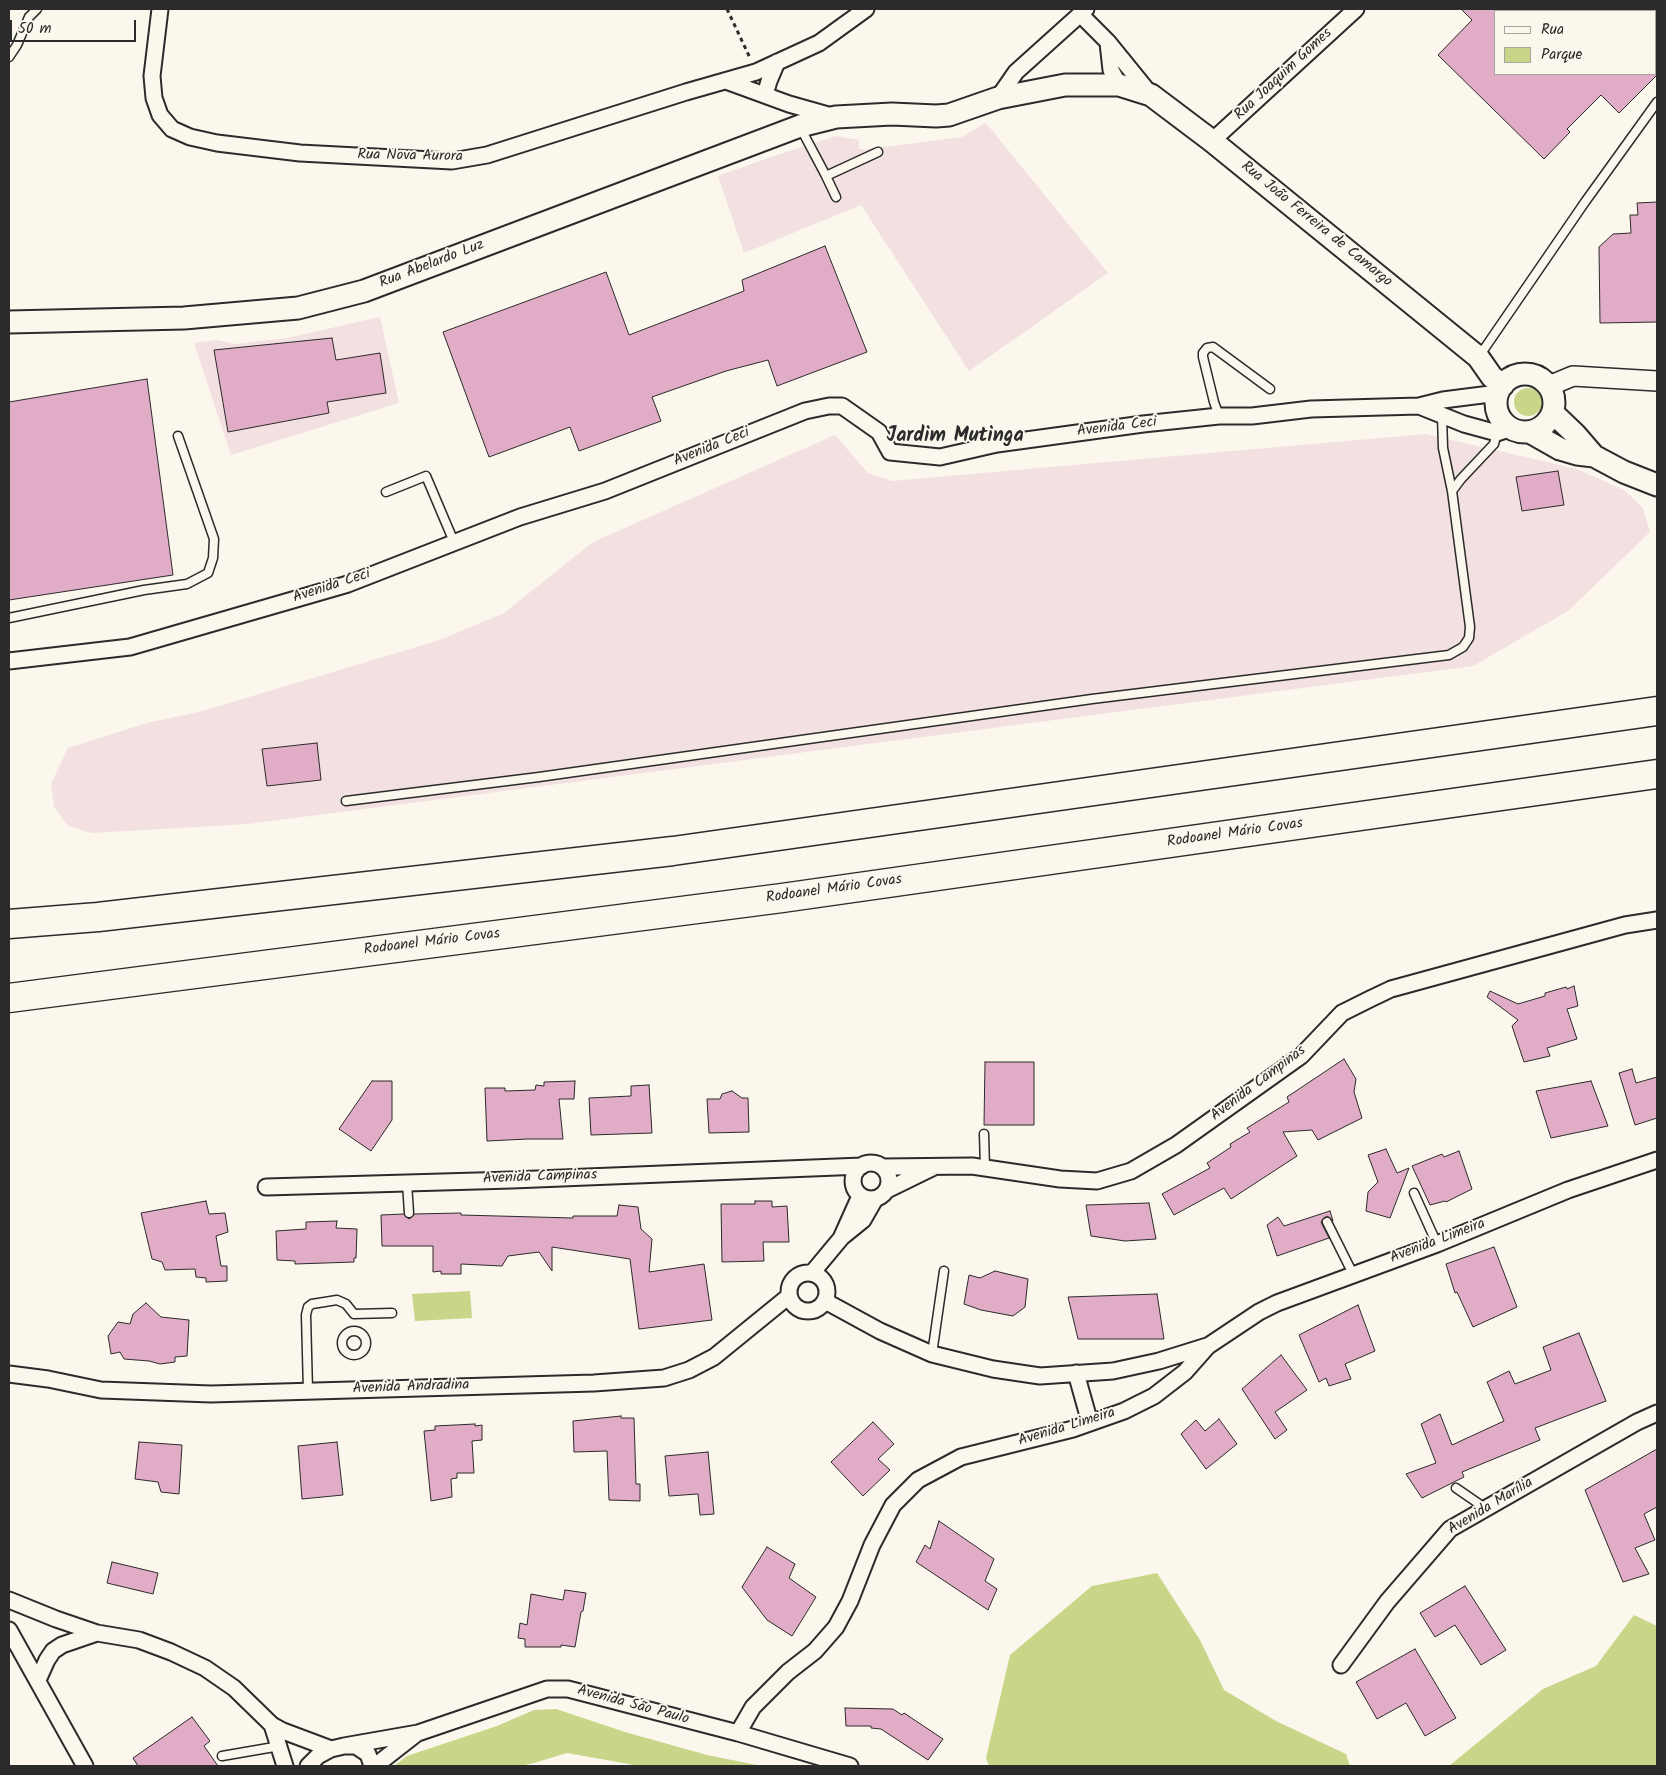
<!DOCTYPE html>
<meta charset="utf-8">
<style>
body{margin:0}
#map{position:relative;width:1666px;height:1775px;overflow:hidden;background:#fbf7ec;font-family:Kalam,sans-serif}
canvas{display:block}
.frame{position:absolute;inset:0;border:10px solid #2b2b2b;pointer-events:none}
.legend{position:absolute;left:1494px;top:10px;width:162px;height:65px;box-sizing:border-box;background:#fbf7ec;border:1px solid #a8a59f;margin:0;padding:6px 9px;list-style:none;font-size:15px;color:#2b2b2b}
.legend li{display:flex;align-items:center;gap:10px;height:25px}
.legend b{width:25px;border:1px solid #a8a59f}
.scale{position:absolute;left:10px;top:20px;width:126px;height:22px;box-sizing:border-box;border:2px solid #2b2b2b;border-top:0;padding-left:6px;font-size:15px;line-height:18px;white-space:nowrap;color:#2b2b2b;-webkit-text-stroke:4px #fbf7ec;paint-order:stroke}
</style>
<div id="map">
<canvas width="1666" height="1775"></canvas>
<div class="frame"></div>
<ul class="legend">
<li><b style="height:6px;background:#fbf7ec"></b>Rua</li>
<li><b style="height:14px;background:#c9d589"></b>Parque</li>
</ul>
<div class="scale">50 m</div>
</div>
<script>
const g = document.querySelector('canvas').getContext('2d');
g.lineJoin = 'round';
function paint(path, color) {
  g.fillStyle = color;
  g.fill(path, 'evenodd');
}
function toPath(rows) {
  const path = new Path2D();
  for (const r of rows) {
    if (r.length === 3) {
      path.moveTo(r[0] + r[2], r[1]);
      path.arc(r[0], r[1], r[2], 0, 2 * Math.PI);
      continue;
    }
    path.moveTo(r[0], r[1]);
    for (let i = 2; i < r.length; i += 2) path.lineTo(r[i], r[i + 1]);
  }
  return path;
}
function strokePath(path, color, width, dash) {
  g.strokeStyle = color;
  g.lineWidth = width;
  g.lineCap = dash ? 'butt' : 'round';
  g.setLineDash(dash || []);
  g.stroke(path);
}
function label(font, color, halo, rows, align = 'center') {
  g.font = font + ' Kalam,sans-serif';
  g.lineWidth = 4;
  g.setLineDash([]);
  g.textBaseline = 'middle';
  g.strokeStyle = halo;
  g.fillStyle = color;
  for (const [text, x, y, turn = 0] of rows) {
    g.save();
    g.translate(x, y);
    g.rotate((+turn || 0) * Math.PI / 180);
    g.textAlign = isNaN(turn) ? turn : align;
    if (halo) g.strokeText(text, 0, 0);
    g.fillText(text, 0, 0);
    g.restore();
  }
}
paint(toPath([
 [986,123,1108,273,969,371,861,205,744,253,718,176,774,156,836,136,859,140,859,149,869,149,962,137],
 [380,317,399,403,231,455,194,343,216,340,235,344,287,338],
 [1426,434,1577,469,1624,490,1643,508,1650,532,1568,611,1473,666,248,824,92,833,68,826,54,807,51,784,68,748,147,723,199,712,440,640,504,613,593,542,835,435,868,473,892,481]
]), '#f3e0e1');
paint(toPath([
 [1528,402,14],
 [470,1291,472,1318,415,1321,412,1294],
 [1157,1573,1200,1640,1224,1690,1276,1721,1346,1754,1350,1766,989,1766,986,1758,1010,1655,1092,1586],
 [1634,1615,1657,1626,1657,1766,1449,1766,1543,1689,1596,1666],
 [556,1709,625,1732,707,1755,762,1766,640,1766,567,1753,534,1763,520,1766,394,1766,407,1756,497,1726,534,1710]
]), '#c9d589');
const building = toPath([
 [1461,9,1495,9,1495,74,1657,74,1657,75,1619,113,1601,95,1567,129,1570,132,1544,159,1438,55,1472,20,1461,9],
 [1657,202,1657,322,1600,323,1599,247,1613,234,1631,233,1630,215,1638,215,1637,203,1657,202],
 [825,246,867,352,777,386,768,360,726,371,652,397,661,421,579,451,570,427,489,457,443,332,606,272,629,335,744,291,742,280,825,246],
 [332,338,336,360,380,353,386,393,327,402,329,413,228,432,214,350,332,338],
 [147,379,173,575,9,600,9,402,147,379],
 [1558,471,1564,505,1522,511,1516,477,1558,471],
 [317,743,321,780,267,786,262,749,317,743],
 [1574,986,1578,1006,1567,1009,1577,1039,1547,1048,1550,1056,1524,1062,1512,1026,1518,1020,1487,997,1490,991,1518,1004,1545,996,1545,993,1566,987,1567,989,1574,986],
 [1344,1059,1356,1079,1354,1092,1362,1118,1318,1140,1312,1130,1283,1132,1297,1156,1231,1199,1224,1188,1174,1215,1162,1194,1210,1168,1207,1163,1231,1147,1230,1144,1250,1132,1247,1128,1289,1102,1287,1097,1344,1059],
 [985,1062,1034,1062,1034,1125,984,1125,985,1062],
 [1632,1069,1636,1083,1657,1077,1657,1118,1635,1125,1619,1073,1632,1069],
 [372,1081,392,1081,392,1120,371,1151,339,1129,372,1081],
 [575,1081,574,1099,559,1099,563,1139,528,1139,487,1141,485,1088,505,1088,505,1091,535,1090,536,1085,544,1086,544,1082,575,1081],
 [1591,1081,1608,1126,1551,1138,1536,1091,1591,1081],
 [649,1085,652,1133,591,1135,589,1098,631,1096,631,1086,649,1085],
 [732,1091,742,1098,748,1098,749,1132,709,1133,707,1099,720,1099,722,1094,732,1091],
 [1386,1149,1397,1173,1409,1168,1390,1218,1366,1211,1368,1192,1378,1182,1368,1155,1386,1149],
 [1459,1151,1472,1189,1446,1202,1445,1201,1430,1205,1412,1166,1442,1154,1444,1157,1459,1151],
 [206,1201,209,1214,225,1213,228,1232,216,1236,221,1266,227,1266,227,1281,206,1282,206,1278,196,1277,195,1269,165,1270,162,1262,152,1259,141,1213,206,1201],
 [755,1201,772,1201,772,1207,787,1206,789,1242,763,1242,764,1261,722,1262,721,1204,755,1204,755,1201],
 [1149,1203,1156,1239,1125,1241,1091,1236,1086,1205,1149,1203],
 [619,1205,638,1207,641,1229,652,1239,649,1272,704,1264,712,1320,639,1329,630,1259,552,1247,552,1271,539,1252,508,1256,502,1266,461,1264,461,1274,441,1274,441,1271,433,1272,433,1246,382,1246,381,1215,404,1214,409,1219,412,1217,414,1214,461,1213,461,1215,573,1218,573,1216,617,1216,619,1205],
 [1330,1211,1333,1221,1330,1218,1327,1216,1323,1219,1321,1222,1329,1238,1277,1256,1267,1225,1278,1217,1284,1226,1330,1211],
 [337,1221,336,1228,357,1229,356,1258,354,1258,354,1262,295,1264,295,1261,277,1260,276,1231,306,1229,306,1222,337,1221],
 [1494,1247,1517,1307,1473,1327,1457,1292,1455,1293,1446,1264,1494,1247],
 [995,1271,1028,1279,1025,1307,1013,1316,981,1310,964,1304,969,1275,980,1278,995,1271],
 [1157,1294,1164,1339,1078,1339,1068,1297,1157,1294],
 [146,1303,161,1317,189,1320,187,1356,175,1357,175,1362,160,1364,149,1361,124,1359,120,1352,111,1354,108,1336,118,1322,130,1324,133,1314,146,1303],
 [1358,1305,1375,1351,1345,1364,1351,1379,1329,1386,1326,1378,1319,1382,1299,1335,1358,1305],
 [1579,1333,1606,1401,1535,1428,1540,1440,1462,1472,1464,1477,1422,1498,1406,1474,1436,1463,1421,1424,1440,1414,1452,1445,1504,1421,1487,1382,1509,1371,1515,1384,1551,1370,1543,1347,1579,1333],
 [1281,1355,1307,1390,1275,1412,1287,1430,1275,1439,1242,1389,1281,1355],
 [621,1416,621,1418,634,1418,636,1484,640,1484,640,1501,609,1500,607,1451,574,1452,573,1421,621,1416],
 [1219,1419,1237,1444,1206,1469,1181,1434,1196,1420,1205,1431,1219,1419],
 [873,1422,894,1444,878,1459,890,1470,863,1496,831,1462,873,1422],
 [475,1424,475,1426,482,1425,482,1440,472,1441,474,1473,457,1473,457,1478,451,1479,452,1497,431,1501,424,1431,435,1430,435,1426,475,1424],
 [139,1442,182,1445,179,1494,161,1492,158,1482,135,1479,139,1442],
 [337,1442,343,1495,302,1499,298,1446,337,1442],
 [1657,1449,1657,1507,1644,1514,1655,1540,1635,1548,1649,1574,1623,1582,1585,1490,1657,1449],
 [708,1452,714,1514,700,1515,698,1494,669,1496,665,1456,708,1452],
 [939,1521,994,1559,985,1581,997,1589,988,1610,916,1562,925,1545,930,1549,939,1521],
 [767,1547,795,1564,789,1578,816,1597,792,1636,767,1620,742,1587,767,1547],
 [112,1562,158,1573,153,1594,107,1583,112,1562],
 [1465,1586,1506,1650,1481,1665,1455,1625,1435,1637,1420,1613,1465,1586],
 [565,1590,586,1593,583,1611,581,1612,575,1647,561,1645,561,1647,525,1647,525,1639,518,1638,520,1623,527,1625,531,1594,563,1600,565,1590],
 [1415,1649,1456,1718,1425,1736,1406,1703,1377,1719,1356,1682,1415,1649],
 [845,1708,893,1709,902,1715,904,1713,943,1739,928,1760,881,1729,871,1728,871,1726,846,1726,845,1708],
 [192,1717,210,1741,204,1746,218,1766,138,1766,133,1758,192,1717]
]);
paint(building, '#e0acc6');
strokePath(building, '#2b2b2b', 1);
const service = toPath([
 [1636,9,1637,11],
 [1655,33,1657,36],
 [9,57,17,45,29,17,37,9],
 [800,127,826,176,878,152],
 [826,176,836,197],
 [1480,355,1585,202,1657,102],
 [1219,416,1214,402,1203,357,1203,353,1207,348,1213,347,1270,389],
 [1452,491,1461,479,1494,444,1497,433],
 [386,492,426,476,454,542],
 [9,618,144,590,187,584,208,573,213,558,214,539,178,436],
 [346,801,539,777,1092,699,1449,655,1463,647,1469,638,1470,627,1452,491,1443,448,1442,415],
 [984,1134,985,1168],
 [407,1183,409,1213],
 [1414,1193,1437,1244],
 [1327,1222,1353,1274],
 [354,1343,12],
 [932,1354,944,1271],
 [308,1391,306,1315,308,1307,312,1304,337,1300,346,1304,354,1314,392,1313],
 [1456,1488,1485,1508],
 [222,1756,280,1746]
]);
const minor = toPath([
 [160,9,152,76,154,98,160,115,172,129,190,137,217,143,300,153,452,161,487,155,686,92,756,72,819,43,866,9],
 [1080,14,1108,42,1151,95],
 [1108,43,1111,70,1119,85],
 [726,81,789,104,835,117],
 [765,95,769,81,777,62],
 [998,98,1016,72,1086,9],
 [1212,141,1356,9],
 [1419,406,1464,424,1497,433,1512,428],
 [9,661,130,647,348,584,520,517,605,491,805,411,829,406,842,406,879,432,890,452,940,457,997,444,1143,424,1219,416,1252,416,1311,409,1419,406,1443,400,1498,393],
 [871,1181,18],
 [882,1167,972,1166,1060,1179,1097,1181,1131,1171,1176,1145,1301,1056,1342,1013,1370,999,1391,989,1625,925,1657,920],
 [266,1187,512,1180,862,1166],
 [887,1190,934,1167],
 [842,1236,860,1196],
 [812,1273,842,1237,863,1220,875,1199],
 [808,1292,19],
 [825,1301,880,1331,932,1354,993,1369,1040,1376,1113,1371,1159,1361,1207,1346],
 [1076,1373,1090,1423],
 [9,1374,48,1379,101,1390,211,1394,594,1383,664,1378,689,1370,714,1357,789,1296],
 [9,1600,56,1619,97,1633,139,1640,171,1652,205,1668,234,1688,272,1725,283,1731,331,1749],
 [9,1630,85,1766],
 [1341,1665,1387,1602,1450,1529,1637,1422,1657,1413],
 [38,1680,47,1660,53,1651,62,1645,97,1633],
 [272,1725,285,1766],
 [738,1733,753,1707,788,1672,815,1651,836,1627,850,1601,872,1545,893,1505,918,1480,961,1457,1073,1429,1124,1411,1154,1396,1185,1372,1208,1346,1259,1312,1277,1303,1437,1244,1568,1190,1657,1160],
 [344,1746,418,1733,547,1689,568,1689,738,1733,850,1766],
 [308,1766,318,1756,331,1749,344,1746,356,1746,368,1754,372,1766],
 [375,1766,416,1734]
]);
const tertiary = toPath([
 [1549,386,1573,376,1657,381]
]);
const secondary = toPath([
 [9,322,184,318,298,308,364,291,800,126,836,117,892,114,936,116,949,115,998,98,1065,85,1119,85,1151,95,1212,141,1478,357,1492,377,1503,385],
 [1525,403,29],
 [1553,413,1575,434,1594,456],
 [1530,432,1560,449,1577,454,1594,456,1624,472,1657,485]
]);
const motorway = toPath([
 [9,924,98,917,673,851,1657,711],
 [9,998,782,898,1657,774]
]);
strokePath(service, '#2b2b2b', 11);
strokePath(minor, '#2b2b2b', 19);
strokePath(tertiary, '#2b2b2b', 22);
strokePath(secondary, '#2b2b2b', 25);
strokePath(motorway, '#2b2b2b', 31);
strokePath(toPath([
 [727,9,750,58]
]), '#2b2b2b', 3, [4, 4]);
strokePath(service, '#fbf7ec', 8);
strokePath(minor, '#fbf7ec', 15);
strokePath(tertiary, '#fbf7ec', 19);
strokePath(secondary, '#fbf7ec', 21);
strokePath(motorway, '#fbf7ec', 28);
label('15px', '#2b2b2b', '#fbf7ec', [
 ["Rua Joaquim Gomes",1284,75,-43],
 ["Rua Nova Aurora",410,157,1],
 ["Rua João Ferreira de Camargo",1316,225,39],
 ["Rua Abelardo Luz",432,265,-21],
 ["Avenida Ceci",1117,428,-7],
 ["Avenida Ceci",712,448,-22],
 ["Avenida Ceci",332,587,-18],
 ["Rodoanel Mário Covas",1235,834,-8],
 ["Rodoanel Mário Covas",834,890,-8],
 ["Rodoanel Mário Covas",432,943,-7],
 ["Avenida Campinas",1259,1084,-37],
 ["Avenida Campinas",540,1178,-2],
 ["Avenida Limeira",1438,1242,-21],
 ["Avenida Andradina",411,1388,-2],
 ["Avenida Limeira",1067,1428,-17],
 ["Avenida Marília",1491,1507,-31],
 ["Avenida São Paulo",633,1706,15]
]);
label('bold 20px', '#2b2b2b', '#fbf7ec', [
 ["Jardim Mutinga",955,438]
]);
</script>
